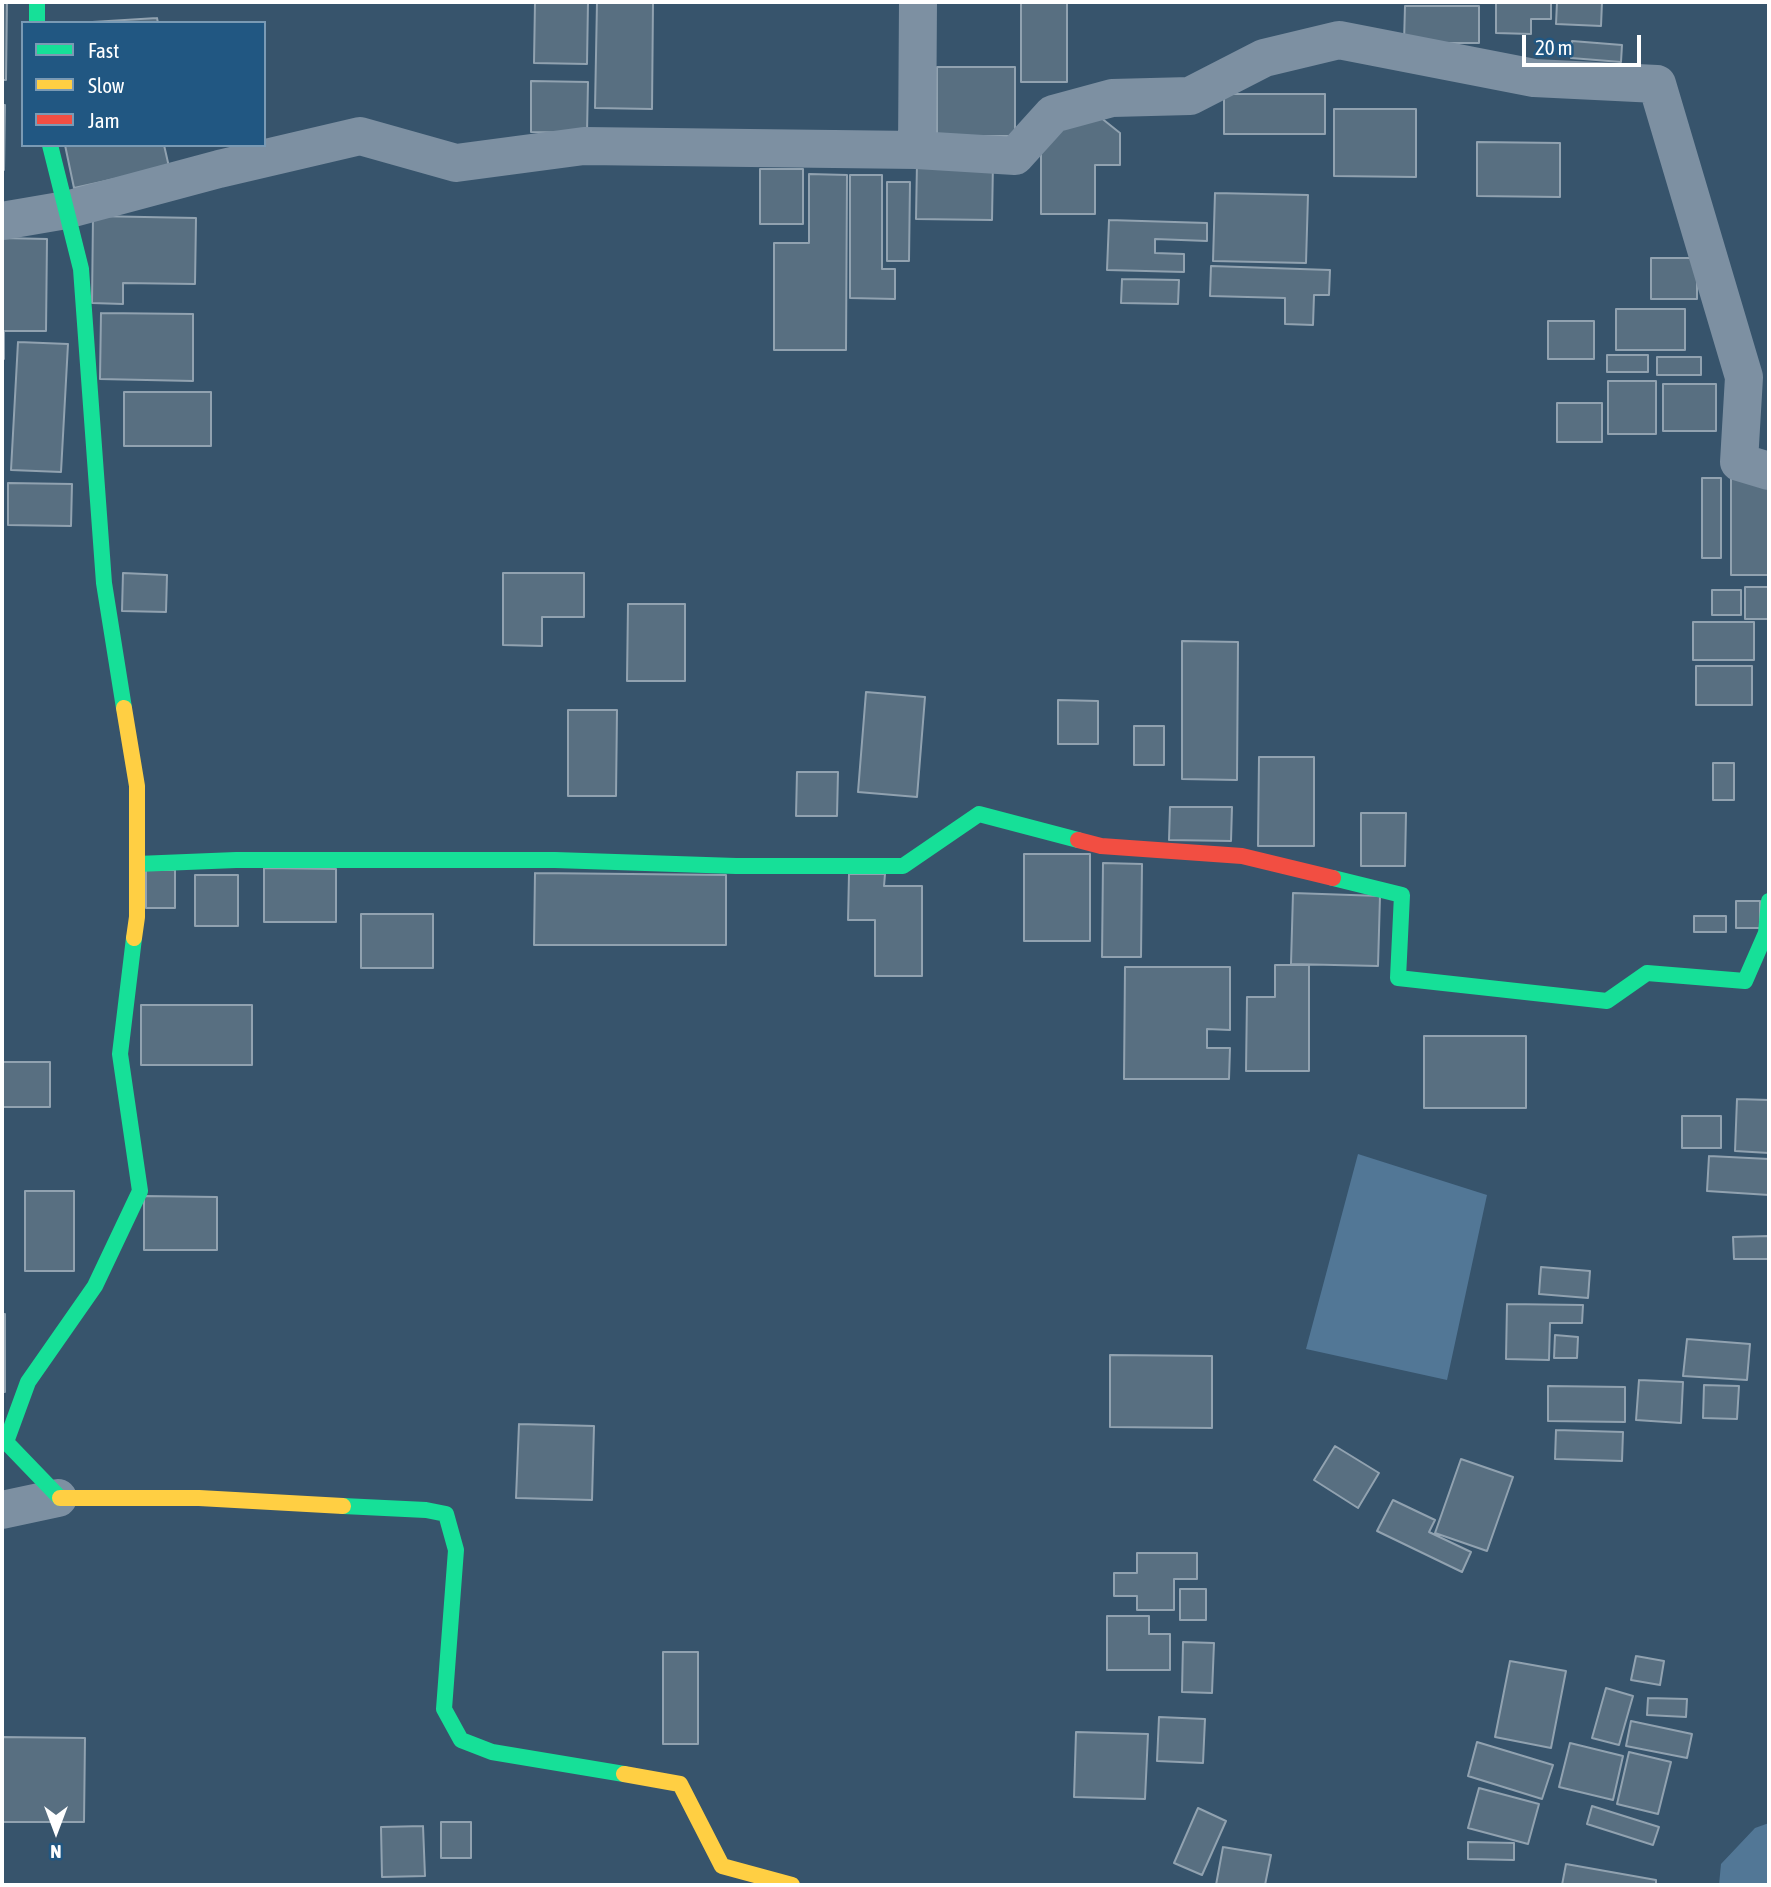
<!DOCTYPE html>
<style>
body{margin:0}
#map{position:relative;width:1771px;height:1887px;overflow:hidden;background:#37546c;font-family:"Asap Condensed",sans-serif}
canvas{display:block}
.frame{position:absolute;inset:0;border:4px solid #fff;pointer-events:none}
.legend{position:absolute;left:21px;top:21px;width:245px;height:126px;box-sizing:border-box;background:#215782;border:2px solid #7a9ab4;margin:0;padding:9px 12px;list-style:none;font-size:21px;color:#fff}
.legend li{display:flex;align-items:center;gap:14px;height:35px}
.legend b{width:35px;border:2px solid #7a9ab4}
.north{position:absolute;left:21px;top:1796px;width:70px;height:70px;-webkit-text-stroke:5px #215782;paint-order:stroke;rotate:180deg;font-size:19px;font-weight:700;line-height:28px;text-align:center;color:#fff}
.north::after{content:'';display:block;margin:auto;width:24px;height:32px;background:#fff;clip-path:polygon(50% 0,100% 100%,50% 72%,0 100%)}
.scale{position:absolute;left:1522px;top:35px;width:119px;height:32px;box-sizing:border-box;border:4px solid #fff;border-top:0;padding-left:9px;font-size:21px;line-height:24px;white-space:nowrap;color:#fff;-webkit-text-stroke:5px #215782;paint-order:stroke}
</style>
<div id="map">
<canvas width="1771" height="1887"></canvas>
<div class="frame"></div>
<ul class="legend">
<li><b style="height:9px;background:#16e098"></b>Fast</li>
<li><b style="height:9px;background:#ffcf43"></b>Slow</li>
<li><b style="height:9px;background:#f24e42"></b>Jam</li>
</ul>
<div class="north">N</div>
<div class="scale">20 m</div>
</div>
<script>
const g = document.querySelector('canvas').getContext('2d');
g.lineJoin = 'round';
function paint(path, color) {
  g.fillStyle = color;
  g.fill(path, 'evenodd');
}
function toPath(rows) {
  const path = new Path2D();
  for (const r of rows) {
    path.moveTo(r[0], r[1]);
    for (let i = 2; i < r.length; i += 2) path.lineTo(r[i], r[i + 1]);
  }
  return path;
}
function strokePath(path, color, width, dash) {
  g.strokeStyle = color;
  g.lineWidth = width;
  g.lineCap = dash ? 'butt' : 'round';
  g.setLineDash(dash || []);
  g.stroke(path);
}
paint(toPath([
 [1358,1154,1487,1195,1447,1380,1306,1349],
 [1769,1823,1769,1885,1719,1885,1721,1864,1755,1828]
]), '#527796');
const building = toPath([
 [2,2,7,2,6,80,2,80,2,2],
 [535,2,588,2,587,64,534,63,535,2],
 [597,2,653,2,652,109,595,108,597,2],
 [1021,2,1067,2,1067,82,1021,82,1021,2],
 [1496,2,1551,2,1551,19,1531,19,1531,34,1496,33,1496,2],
 [1557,2,1602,2,1601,26,1556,24,1557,2],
 [1405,6,1479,6,1479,43,1404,43,1405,6],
 [157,18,158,23,76,23,157,18],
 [1572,41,1622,45,1621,62,1571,58,1572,41],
 [937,67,1015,67,1015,136,937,136,937,67],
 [531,81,588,82,587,133,531,132,531,81],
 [1224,94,1325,94,1325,134,1224,134,1224,94],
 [2,105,5,105,4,170,2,170,2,105],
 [1090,109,1120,133,1120,165,1095,165,1095,214,1041,214,1041,133,1090,109],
 [1334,109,1416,109,1416,177,1334,176,1334,109],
 [1477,142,1560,143,1560,197,1477,196,1477,142],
 [65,145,164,145,169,167,74,188,65,145],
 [917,162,993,162,992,220,916,219,917,162],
 [760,169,803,169,803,224,760,224,760,169],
 [809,174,847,175,846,350,774,350,774,243,809,243,809,174],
 [850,175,882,175,882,269,895,269,895,299,850,298,850,175],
 [887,182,910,182,909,261,887,261,887,182],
 [1215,193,1308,195,1306,263,1213,261,1215,193],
 [93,216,196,218,195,284,123,283,123,304,92,303,93,216],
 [1109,220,1207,223,1207,241,1155,239,1155,253,1184,254,1184,272,1107,270,1109,220],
 [2,238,47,239,46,331,4,331,4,359,2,359,2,238],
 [1651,258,1697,258,1697,299,1651,299,1651,258],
 [1211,266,1330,270,1329,295,1314,295,1313,325,1285,324,1285,298,1210,296,1211,266],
 [1122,279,1179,280,1178,304,1121,303,1122,279],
 [1616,309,1685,309,1685,350,1616,350,1616,309],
 [101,313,193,314,193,381,100,379,101,313],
 [1548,321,1594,321,1594,359,1548,359,1548,321],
 [18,342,68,344,61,472,11,470,18,342],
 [1607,355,1648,355,1648,372,1607,372,1607,355],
 [1657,357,1701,357,1701,375,1657,375,1657,357],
 [1608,381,1656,381,1656,434,1608,434,1608,381],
 [1663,384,1716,384,1716,431,1663,431,1663,384],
 [124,392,211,392,211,446,124,446,124,392],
 [1557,403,1602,403,1602,442,1557,442,1557,403],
 [1702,478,1721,478,1721,558,1702,558,1702,478],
 [1731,478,1769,478,1769,575,1731,575,1731,478],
 [8,483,72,484,71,526,8,525,8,483],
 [123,573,167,575,166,612,122,611,123,573],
 [503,573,584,573,584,617,542,617,542,646,503,645,503,573],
 [1745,587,1769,587,1769,619,1745,619,1745,587],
 [1712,590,1741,590,1741,615,1712,615,1712,590],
 [628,604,685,604,685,681,627,681,628,604],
 [1693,622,1754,622,1754,660,1693,660,1693,622],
 [1182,641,1238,642,1237,780,1182,779,1182,641],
 [1696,666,1752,666,1752,705,1696,705,1696,666],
 [866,692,925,697,917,797,858,792,866,692],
 [1058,700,1098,701,1098,744,1058,744,1058,700],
 [568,710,617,710,616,796,568,796,568,710],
 [1134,726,1164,726,1164,765,1134,765,1134,726],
 [1259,757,1314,757,1314,846,1258,846,1259,757],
 [1713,763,1734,763,1734,800,1713,800,1713,763],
 [797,772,838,772,837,816,796,816,797,772],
 [1170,807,1232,807,1231,841,1169,840,1170,807],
 [1361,813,1406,813,1405,866,1361,866,1361,813],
 [1024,854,1090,854,1090,941,1024,941,1024,854],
 [1103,863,1142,864,1141,957,1102,957,1103,863],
 [264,868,336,869,336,922,264,922,264,868],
 [146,870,175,870,175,908,146,908,146,870],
 [535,873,726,875,726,945,534,945,535,873],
 [849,874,885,874,884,886,922,886,922,976,875,976,875,920,848,920,849,874],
 [195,875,238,875,238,926,195,926,195,875],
 [1293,893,1380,896,1378,966,1291,964,1293,893],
 [1736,901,1760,901,1760,928,1736,928,1736,901],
 [361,914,433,914,433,968,361,968,361,914],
 [1694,916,1726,916,1726,932,1694,932,1694,916],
 [1275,965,1309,965,1309,1071,1246,1071,1247,997,1275,997,1275,965],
 [1125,967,1230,967,1230,1030,1207,1029,1207,1048,1230,1048,1229,1079,1124,1079,1125,967],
 [141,1005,252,1005,252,1065,141,1065,141,1005],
 [1424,1036,1526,1036,1526,1108,1424,1108,1424,1036],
 [2,1062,50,1062,50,1107,2,1107,2,1062],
 [1737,1099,1769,1100,1769,1153,1735,1151,1737,1099],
 [1682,1116,1721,1116,1721,1148,1682,1148,1682,1116],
 [1709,1156,1769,1159,1769,1195,1707,1191,1709,1156],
 [25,1191,74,1191,74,1271,25,1271,25,1191],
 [144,1196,217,1197,217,1250,144,1250,144,1196],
 [1769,1236,1769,1259,1734,1259,1733,1237,1769,1236],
 [1541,1267,1590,1271,1588,1298,1539,1294,1541,1267],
 [1507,1304,1583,1305,1582,1323,1550,1323,1549,1360,1506,1359,1507,1304],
 [2,1314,5,1314,5,1392,2,1392,2,1314],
 [1555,1335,1578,1337,1577,1358,1554,1358,1555,1335],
 [1687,1339,1750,1344,1747,1380,1683,1376,1687,1339],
 [1110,1355,1212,1356,1212,1428,1110,1427,1110,1355],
 [1639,1380,1683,1382,1681,1423,1636,1420,1639,1380],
 [1704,1385,1739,1386,1737,1419,1703,1418,1704,1385],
 [1548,1386,1625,1387,1625,1422,1548,1421,1548,1386],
 [519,1424,594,1426,592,1500,516,1498,519,1424],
 [1556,1430,1623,1432,1622,1461,1555,1459,1556,1430],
 [1335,1446,1379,1473,1358,1508,1314,1480,1335,1446],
 [1461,1459,1513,1477,1487,1551,1435,1533,1461,1459],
 [1393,1500,1435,1520,1429,1532,1471,1552,1462,1572,1377,1531,1393,1500],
 [1137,1553,1197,1553,1197,1579,1174,1579,1174,1610,1137,1610,1137,1596,1114,1596,1114,1573,1137,1573,1137,1553],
 [1180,1589,1206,1589,1206,1620,1180,1620,1180,1589],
 [1107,1616,1149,1616,1149,1634,1170,1634,1170,1670,1107,1670,1107,1616],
 [1183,1642,1214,1643,1212,1693,1182,1692,1183,1642],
 [663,1652,698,1652,698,1744,663,1744,663,1652],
 [1636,1656,1664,1661,1660,1685,1631,1680,1636,1656],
 [1510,1661,1566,1671,1551,1748,1495,1737,1510,1661],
 [1606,1688,1633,1696,1619,1745,1592,1738,1606,1688],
 [1648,1698,1687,1699,1686,1717,1647,1715,1648,1698],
 [1159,1717,1205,1719,1203,1763,1157,1761,1159,1717],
 [1631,1721,1692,1734,1687,1758,1626,1746,1631,1721],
 [1076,1732,1148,1734,1145,1799,1074,1797,1076,1732],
 [2,1737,85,1738,84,1822,2,1822,2,1737],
 [1477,1742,1553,1765,1542,1799,1468,1776,1477,1742],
 [1570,1743,1623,1756,1613,1800,1559,1787,1570,1743],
 [1629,1752,1671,1762,1658,1814,1617,1804,1629,1752],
 [1479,1788,1539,1804,1528,1844,1468,1828,1479,1788],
 [1592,1806,1659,1827,1653,1845,1587,1824,1592,1806],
 [1198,1808,1226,1821,1202,1875,1174,1863,1198,1808],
 [441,1822,471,1822,471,1858,441,1858,441,1822],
 [423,1826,425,1876,382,1877,381,1827,423,1826],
 [1468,1842,1514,1843,1514,1860,1468,1859,1468,1842],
 [1223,1847,1271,1855,1265,1885,1216,1885,1223,1847],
 [1566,1864,1656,1880,1656,1885,1562,1885,1566,1864]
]);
paint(building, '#586f81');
strokePath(building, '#91a2b0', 2);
strokePath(toPath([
 [917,150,1015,156,1053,114,1112,98,1190,96,1264,58,1339,40,1534,78,1657,84,1744,377,1739,462,1769,471],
 [2,221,66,210,219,169,360,136,456,163,584,146,917,150,918,2],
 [2,1510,58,1498]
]), '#7d90a2', 38);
strokePath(toPath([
 [37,2,37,23],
 [50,145,81,269,104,583,124,708],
 [137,864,236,860,555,860,736,866,903,866,979,814,1078,840],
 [1333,878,1402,895,1398,978,1607,1001,1647,973,1745,981,1766,933,1769,901],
 [60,1498,6,1442,28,1382,95,1286,140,1191,120,1054,134,938],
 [343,1506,426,1510,446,1514,456,1550,444,1709,461,1740,492,1752,624,1774]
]), '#16e098', 16);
strokePath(toPath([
 [124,708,137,786,137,917,134,938],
 [60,1498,199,1498,343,1506],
 [624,1774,680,1784,722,1866,792,1885]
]), '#ffcf43', 16);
strokePath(toPath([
 [1078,840,1101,846,1242,856,1333,878]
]), '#f24e42', 16);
</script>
